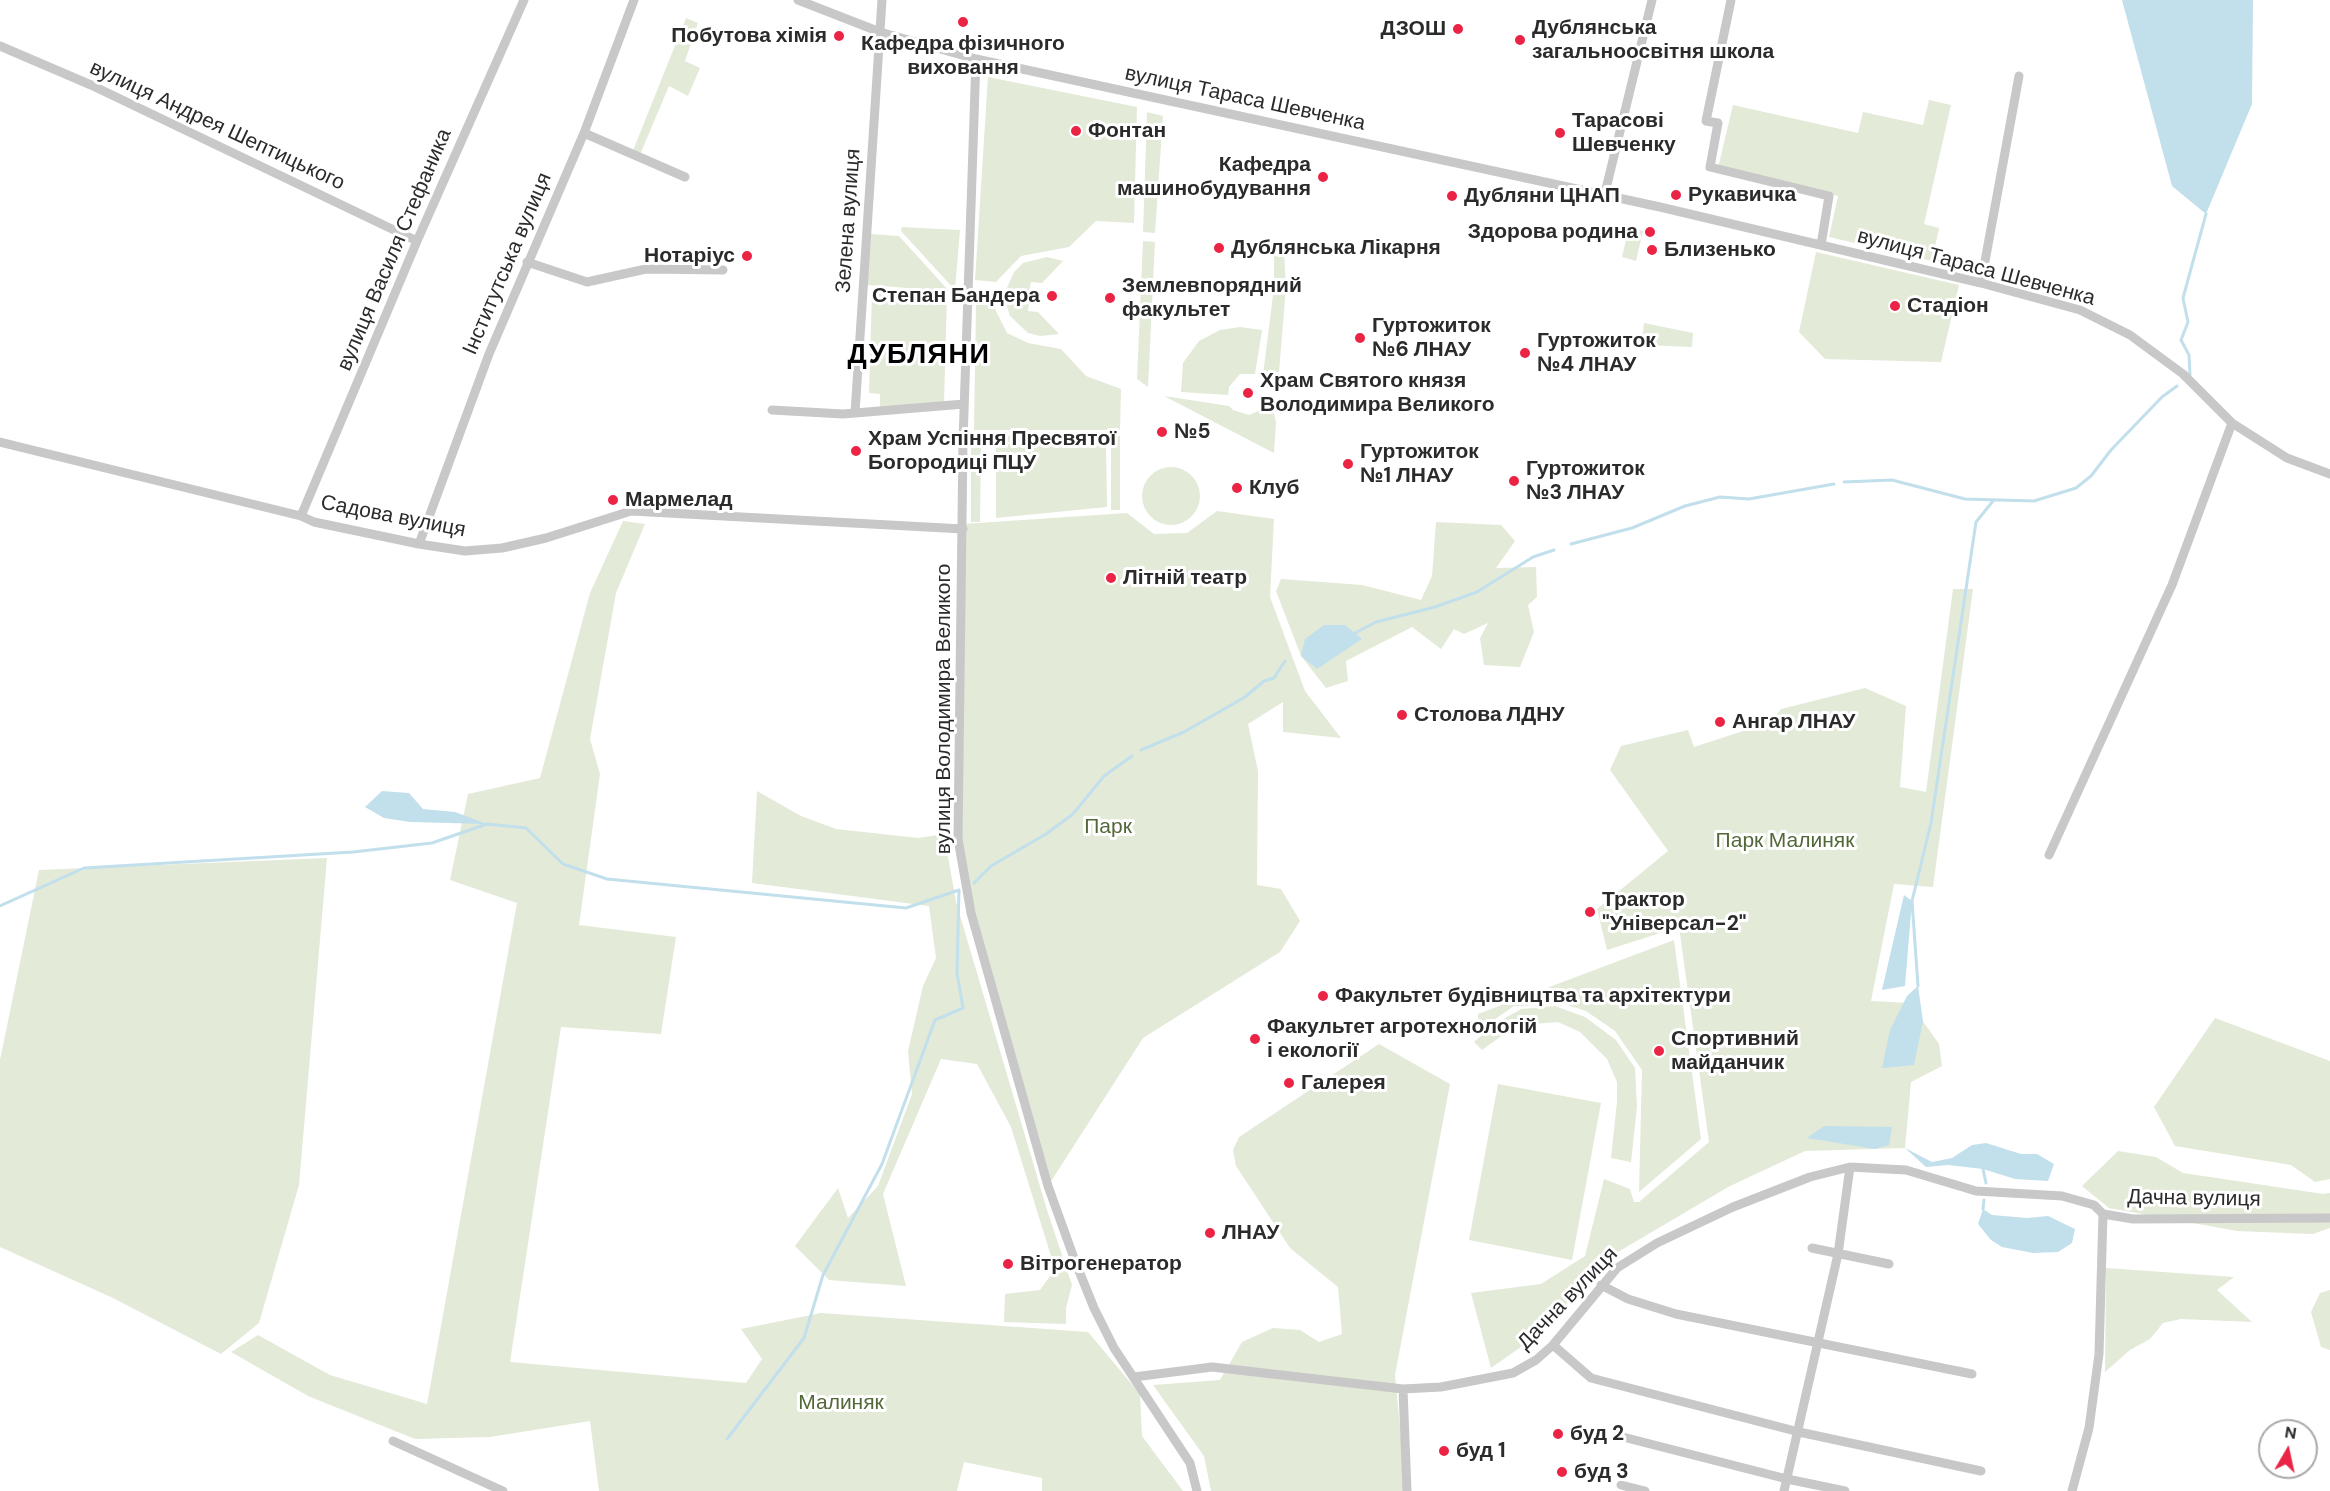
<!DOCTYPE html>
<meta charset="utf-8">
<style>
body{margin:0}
#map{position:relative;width:2330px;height:1491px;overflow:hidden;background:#fff;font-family:"DM Sans",sans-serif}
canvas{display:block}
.north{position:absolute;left:2258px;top:1419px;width:60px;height:60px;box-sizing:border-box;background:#fff;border:2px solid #aaa;border-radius:50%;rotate:9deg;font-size:16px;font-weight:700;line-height:24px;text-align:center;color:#2b2b2b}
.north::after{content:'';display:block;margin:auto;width:21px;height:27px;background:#eb2445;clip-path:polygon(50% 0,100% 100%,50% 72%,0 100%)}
</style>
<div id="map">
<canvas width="2330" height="1491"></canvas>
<div class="north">N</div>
</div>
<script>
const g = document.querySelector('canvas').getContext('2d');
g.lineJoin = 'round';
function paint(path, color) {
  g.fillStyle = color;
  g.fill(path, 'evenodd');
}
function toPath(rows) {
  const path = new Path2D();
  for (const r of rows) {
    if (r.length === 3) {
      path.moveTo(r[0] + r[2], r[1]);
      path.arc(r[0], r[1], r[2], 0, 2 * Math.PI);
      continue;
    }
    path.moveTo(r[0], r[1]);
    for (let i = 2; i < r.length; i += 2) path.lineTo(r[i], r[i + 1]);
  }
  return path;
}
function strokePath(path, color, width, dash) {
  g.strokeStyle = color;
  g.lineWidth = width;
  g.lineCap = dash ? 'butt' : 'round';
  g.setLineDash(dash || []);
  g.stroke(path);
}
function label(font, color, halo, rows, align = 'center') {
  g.font = font + ' "DM Sans",sans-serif';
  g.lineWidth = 6;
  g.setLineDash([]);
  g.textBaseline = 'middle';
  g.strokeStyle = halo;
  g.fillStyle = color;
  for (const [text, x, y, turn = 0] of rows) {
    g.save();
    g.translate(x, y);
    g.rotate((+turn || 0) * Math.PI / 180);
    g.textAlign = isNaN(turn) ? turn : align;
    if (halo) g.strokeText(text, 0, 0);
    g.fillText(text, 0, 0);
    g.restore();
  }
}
paint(toPath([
 [686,18,698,23,685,61,700,68,688,96,669,86,639,157,632,153],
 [988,77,1137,107,1134,223,1096,221,1069,247,1021,256,996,282,975,280],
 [1929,100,1951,105,1924,224,1939,228,1932,261,1829,237,1838,196,1718,168,1733,105,1858,133,1863,112,1923,125],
 [1147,112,1163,116,1155,233,1143,232],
 [902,227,960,230,955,290,901,231],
 [1629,227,1643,231,1636,261,1622,257],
 [871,234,899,236,949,291,867,285],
 [1143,241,1155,242,1148,387,1137,379],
 [1274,249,1284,251,1286,287,1279,372,1263,375,1274,287],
 [1816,252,1959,285,1941,362,1825,359,1799,332],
 [1047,257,1063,261,1042,283,1031,282,1029,291,1007,288,1014,272,1023,263],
 [872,293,947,296,944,403,880,408,880,394,869,393],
 [1005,300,1029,302,1028,311,1038,312,1059,334,1040,336,1028,333,1010,316],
 [976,304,993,305,1007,333,1028,343,1061,349,1086,376,1121,389,1120,430,974,430],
 [1644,323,1693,333,1692,347,1642,345],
 [1240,327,1262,330,1255,374,1240,374,1229,387,1228,395,1181,392,1183,363,1199,341,1220,330],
 [1164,396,1229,406,1233,410,1249,415,1263,409,1273,410,1276,422,1274,453],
 [971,436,1120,436,1120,510,1111,510,1111,442,981,442,980,522,971,522],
 [996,444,1106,444,1107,507,996,518],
 [1171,496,29],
 [1217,511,1274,519,1270,597,1305,691,1341,738,1283,732,1283,702,1248,724,1258,771,1257,885,1281,889,1300,921,1280,952,1143,1038,1048,1186,971,913,958,839,963,524,1127,513,1154,534,1187,533],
 [623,521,645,524,616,593,590,739,600,774,579,925,676,937,661,1034,561,1027,510,1362,746,1383,762,1359,741,1329,821,1313,1088,1332,1140,1394,1142,1436,1183,1491,1042,1491,1042,1478,964,1462,957,1491,599,1491,590,1421,490,1437,415,1439,308,1396,231,1352,258,1335,330,1375,427,1404,517,903,450,880,468,794,540,778,590,593],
 [1436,522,1501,525,1515,541,1496,568,1536,567,1537,597,1528,605,1534,632,1520,667,1484,665,1480,638,1488,623,1464,634,1454,629,1441,649,1412,627,1346,661,1348,681,1326,688,1301,656,1276,591,1281,579,1362,585,1421,600,1432,576],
 [1953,589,1973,589,1933,887,1894,884,1871,1001,1910,1003,1939,1044,1942,1066,1911,1082,1905,1148,1805,1151,1730,1186,1606,1259,1541,1333,1491,1368,1471,1293,1541,1284,1585,1256,1604,1179,1630,1189,1634,1202,1639,1202,1709,1142,1679,927,1607,950,1597,909,1668,851,1610,770,1621,746,1688,730,1694,747,1771,722,1781,709,1865,688,1906,706,1900,787,1926,792],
 [757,791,801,816,836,829,918,838,944,834,956,902,1047,1210,1072,1285,1066,1308,1066,1324,1004,1322,1005,1294,1040,1290,1055,1269,1011,1127,977,1064,941,1059,883,1194,906,1286,829,1280,795,1246,838,1188,848,1218,878,1186,912,1094,908,1051,923,986,936,958,929,906,752,883],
 [327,858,299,1185,259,1323,221,1354,113,1298,0,1247,0,1060,39,870],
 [1674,940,1701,1139,1639,1192,1642,1070,1615,1031,1586,1011,1564,1004,1514,1006,1478,1031,1478,1014],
 [1555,1006,1585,1017,1616,1040,1635,1068,1637,1107,1631,1162,1611,1158,1617,1102,1617,1082,1607,1059,1580,1032,1558,1022,1533,1024,1514,1027,1482,1050,1474,1042,1493,1025,1521,1009],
 [2215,1018,2330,1061,2330,1179,2315,1182,2291,1165,2175,1146,2154,1107],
 [1379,1044,1450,1084,1395,1375,1406,1491,1211,1491,1204,1456,1153,1385,1220,1380,1242,1342,1273,1328,1300,1330,1319,1342,1342,1334,1338,1287,1290,1248,1236,1166,1233,1150,1239,1137],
 [1498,1084,1601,1103,1572,1260,1469,1240],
 [2118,1151,2156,1157,2183,1173,2323,1194,2330,1193,2330,1228,2313,1234,2237,1231,2109,1208,2082,1186],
 [2106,1268,2234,1277,2217,1290,2252,1322,2181,1319,2163,1323,2150,1339,2130,1350,2105,1372],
 [2330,1290,2330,1350,2321,1347,2311,1312,2320,1293]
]), '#e3ead8');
paint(toPath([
 [2122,0,2253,0,2252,104,2206,214,2172,186],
 [1324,625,1345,625,1362,639,1317,669,1301,656,1305,639],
 [382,791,409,793,423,809,455,812,487,824,410,822,384,818,365,807],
 [1904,895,1912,901,1905,986,1882,990],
 [1918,986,1923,1021,1914,1065,1882,1068,1890,1030,1907,996],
 [1824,1126,1892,1127,1889,1145,1875,1149,1807,1138],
 [1986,1143,2021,1154,2037,1154,2054,1164,2048,1181,2015,1179,1983,1169,1948,1165,1926,1167,1905,1148,1932,1162,1952,1158,1972,1145],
 [1983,1209,1992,1215,2027,1218,2048,1216,2075,1229,2072,1243,2058,1252,2033,1253,2002,1247,1991,1240,1978,1224]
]), '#c2dfec');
strokePath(toPath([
 [2190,375,2189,355,2181,340,2188,322,2183,298,2206,214],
 [1844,482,1892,480,1965,499,2034,501,2076,488,2091,476,2111,450,2162,397,2177,386],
 [1571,544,1632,528,1685,506,1720,497,1749,499,1834,484],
 [1355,633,1376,622,1435,607,1477,592,1533,557,1554,550],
 [1141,750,1184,732,1245,697,1264,681,1274,678,1285,661],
 [974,883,991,866,1046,834,1073,814,1104,776,1132,756],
 [0,906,84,868,353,852,432,843,487,824,526,828,563,864,607,879,906,908,959,890,957,973,963,1008,935,1020,882,1164,823,1275,804,1338,727,1439],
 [1918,986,1912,901,1931,823,1976,522,1993,501],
 [1983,1169,1986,1183],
 [1983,1209,1984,1200]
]), '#c2dfec', 3);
strokePath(toPath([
 [798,0,880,32,976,59,1660,207,1981,283,2080,310,2130,335,2183,374,2232,423,2287,458,2330,474],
 [1731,0,1706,121,1718,123,1710,167,1829,196,1821,245],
 [0,46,91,85,417,241],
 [976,59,963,441,958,839,971,913,1048,1186,1075,1261,1094,1308,1114,1348,1190,1463,1197,1491],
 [584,133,685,177],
 [1604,197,1652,0],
 [527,262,587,282,646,269,723,270],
 [1981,283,2019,76],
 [772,410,843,414,964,404],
 [855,413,882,0],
 [0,442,301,516,314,522,419,544,465,551,502,548,546,538,631,511,963,529],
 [301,516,417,241,524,0],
 [419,544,489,354,584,133,634,0],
 [2049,855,2172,585,2232,423],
 [1812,1248,1889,1264],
 [1601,1285,1628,1299,1676,1314,1972,1374],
 [1553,1345,1591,1378,1799,1432,1981,1471],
 [1134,1377,1212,1367,1403,1389,1441,1387,1513,1373,1536,1360,1553,1345,1617,1268,1657,1243,1733,1207,1810,1177,1850,1167,1906,1170,1976,1191,2062,1196,2094,1205,2103,1214,2133,1219,2330,1218],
 [1403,1389,1407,1491],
 [1623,1437,1787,1479,1845,1491],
 [393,1441,503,1491],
 [1621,1485,1645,1491],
 [1784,1491,1838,1254,1850,1167],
 [2072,1491,2089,1428,2099,1354,2103,1214]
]), '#c8c8c8', 9);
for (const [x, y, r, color] of [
 [963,22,6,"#eb2445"],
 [1458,29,6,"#eb2445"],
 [839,36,6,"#eb2445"],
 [1520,40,6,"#eb2445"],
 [1076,131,6,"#eb2445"],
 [1560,133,6,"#eb2445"],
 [1323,177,6,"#eb2445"],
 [1676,195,6,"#eb2445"],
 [1452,196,6,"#eb2445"],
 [1650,232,6,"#eb2445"],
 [1219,248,6,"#eb2445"],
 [1652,250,6,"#eb2445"],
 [747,256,6,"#eb2445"],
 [1052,296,6,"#eb2445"],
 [1110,298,6,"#eb2445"],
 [1895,306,6,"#eb2445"],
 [1360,338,6,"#eb2445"],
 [1525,353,6,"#eb2445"],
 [1248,393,6,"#eb2445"],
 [1162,432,6,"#eb2445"],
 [856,451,6,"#eb2445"],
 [1348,464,6,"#eb2445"],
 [1514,481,6,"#eb2445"],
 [1237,488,6,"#eb2445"],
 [613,500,6,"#eb2445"],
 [1111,578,6,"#eb2445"],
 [1402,715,6,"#eb2445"],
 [1720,722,6,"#eb2445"],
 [1590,912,6,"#eb2445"],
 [1323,996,6,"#eb2445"],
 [1255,1039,6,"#eb2445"],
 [1659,1051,6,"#eb2445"],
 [1289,1083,6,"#eb2445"],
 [1210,1233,6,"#eb2445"],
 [1008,1264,6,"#eb2445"],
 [1558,1434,6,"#eb2445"],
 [1444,1451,6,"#eb2445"],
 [1562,1472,6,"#eb2445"]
]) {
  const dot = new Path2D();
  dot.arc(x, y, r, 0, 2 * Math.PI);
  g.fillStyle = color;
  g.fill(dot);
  strokePath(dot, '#fff', 2);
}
label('bold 21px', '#2b2b2b', '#fff', [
 ["Дублянська",1532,28],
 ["загальноосвітня школа",1532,52],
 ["ДЗОШ",1446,29,"right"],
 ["Побутова хімія",827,36,"right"],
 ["Кафедра фізичного",963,44,"center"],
 ["виховання",963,68,"center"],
 ["Тарасові",1572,121],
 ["Шевченку",1572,145],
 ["Фонтан",1088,131],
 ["Кафедра",1311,165,"right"],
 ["машинобудування",1311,189,"right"],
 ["Рукавичка",1688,195],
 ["Дубляни ЦНАП",1464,196],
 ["Здорова родина",1638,232,"right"],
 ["Дублянська Лікарня",1231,248],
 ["Близенько",1664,250],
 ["Нотаріус",735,256,"right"],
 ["Землевпорядний",1122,286],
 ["факультет",1122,310],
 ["Степан Бандера",1040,296,"right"],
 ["Стадіон",1907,306],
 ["Гуртожиток",1372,326],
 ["№6 ЛНАУ",1372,350],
 ["Гуртожиток",1537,341],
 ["№4 ЛНАУ",1537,365],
 ["Храм Святого князя",1260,381],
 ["Володимира Великого",1260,405],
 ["№5",1174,432],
 ["Храм Успіння Пресвятої",868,439],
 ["Богородиці ПЦУ",868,463],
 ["Гуртожиток",1360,452],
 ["№1 ЛНАУ",1360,476],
 ["Гуртожиток",1526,469],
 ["№3 ЛНАУ",1526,493],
 ["Клуб",1249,488],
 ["Мармелад",625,500],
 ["Літній театр",1123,578],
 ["Столова ЛДНУ",1414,715],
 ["Ангар ЛНАУ",1732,722],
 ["Трактор",1602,900],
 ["\"Універсал-2\"",1602,924],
 ["Факультет будівництва та архітектури",1335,996],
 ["Факультет агротехнологій",1267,1027],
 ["і екології",1267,1051],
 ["Спортивний",1671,1039],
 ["майданчик",1671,1063],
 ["Галерея",1301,1083],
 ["ЛНАУ",1222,1233],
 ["Вітрогенератор",1020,1264],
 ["буд 2",1570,1434],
 ["буд 1",1456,1451],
 ["буд 3",1574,1472]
], 'left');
label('21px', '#2b2b2b', '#fff', [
 ["вулиця Тараса Шевченка",1245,99,12],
 ["вулиця Андрея Шептицького",217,126,25],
 ["Зелена вулиця",849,221,-86],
 ["вулиця Василя Стефаника",395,250,-67],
 ["Інститутська вулиця",508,264,-67],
 ["вулиця Тараса Шевченка",1976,268,15],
 ["Садова вулиця",393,517,11],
 ["вулиця Володимира Великого",944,709,-90],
 ["Дачна вулиця",2194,1199,1],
 ["Дачна вулиця",1568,1299,-46]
]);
label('21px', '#536838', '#fff', [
 ["Парк",1108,827],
 ["Парк Малиняк",1785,841],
 ["Малиняк",841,1403]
]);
g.letterSpacing = '1.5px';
label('bold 27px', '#000', '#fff', [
 ["ДУБЛЯНИ",919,356]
]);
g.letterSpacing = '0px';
</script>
